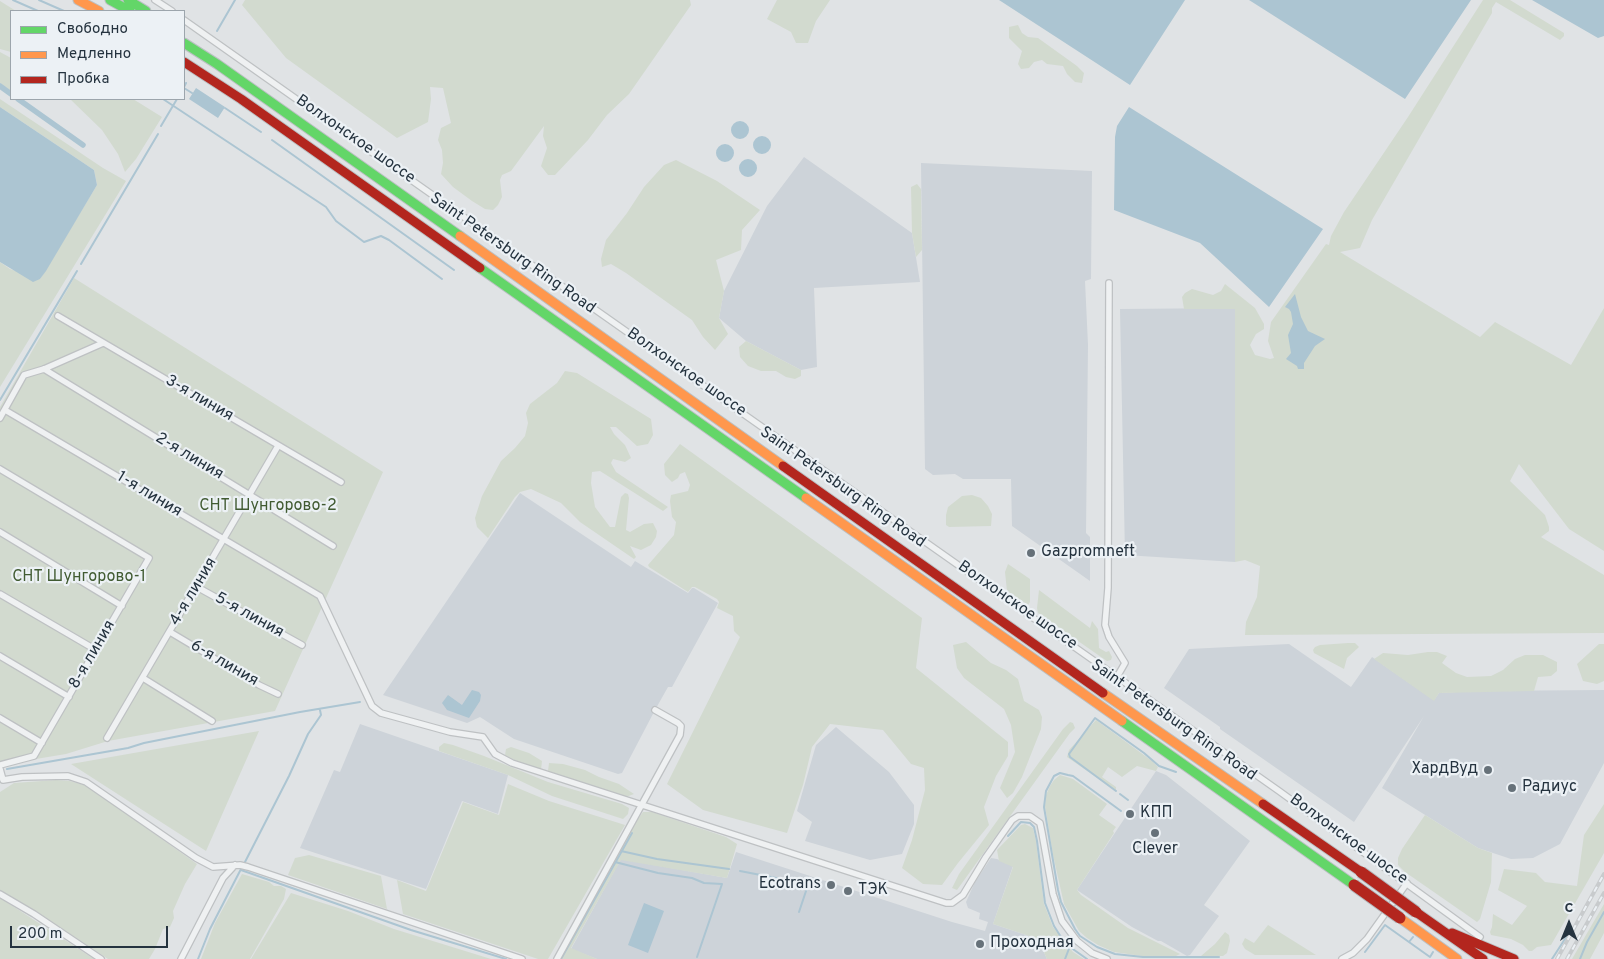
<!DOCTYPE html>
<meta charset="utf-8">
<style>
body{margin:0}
#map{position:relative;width:1604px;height:959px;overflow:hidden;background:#e0e3e5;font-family:Overpass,sans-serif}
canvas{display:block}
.legend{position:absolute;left:10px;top:10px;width:175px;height:90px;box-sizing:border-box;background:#ecf1f5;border:1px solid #9ca5ac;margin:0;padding:6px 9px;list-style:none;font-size:15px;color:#25333f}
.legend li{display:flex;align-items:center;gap:10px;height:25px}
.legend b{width:25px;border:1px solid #9ca5ac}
.north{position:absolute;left:1544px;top:899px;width:50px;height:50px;-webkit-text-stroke:4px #ecf1f5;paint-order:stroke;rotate:0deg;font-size:14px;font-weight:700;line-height:20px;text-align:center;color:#25333f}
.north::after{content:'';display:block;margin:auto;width:18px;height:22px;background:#25333f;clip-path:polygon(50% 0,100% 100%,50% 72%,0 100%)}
.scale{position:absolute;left:10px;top:926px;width:158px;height:22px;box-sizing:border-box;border:2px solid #25333f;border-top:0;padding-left:6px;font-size:15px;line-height:18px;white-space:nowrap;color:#25333f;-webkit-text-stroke:4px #ecf1f5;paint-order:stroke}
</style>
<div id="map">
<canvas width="1604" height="959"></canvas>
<ul class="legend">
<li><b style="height:6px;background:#63d668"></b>Свободно</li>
<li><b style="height:6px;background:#ff974d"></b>Медленно</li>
<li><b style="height:6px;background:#b3261e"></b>Пробка</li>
</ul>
<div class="north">С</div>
<div class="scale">200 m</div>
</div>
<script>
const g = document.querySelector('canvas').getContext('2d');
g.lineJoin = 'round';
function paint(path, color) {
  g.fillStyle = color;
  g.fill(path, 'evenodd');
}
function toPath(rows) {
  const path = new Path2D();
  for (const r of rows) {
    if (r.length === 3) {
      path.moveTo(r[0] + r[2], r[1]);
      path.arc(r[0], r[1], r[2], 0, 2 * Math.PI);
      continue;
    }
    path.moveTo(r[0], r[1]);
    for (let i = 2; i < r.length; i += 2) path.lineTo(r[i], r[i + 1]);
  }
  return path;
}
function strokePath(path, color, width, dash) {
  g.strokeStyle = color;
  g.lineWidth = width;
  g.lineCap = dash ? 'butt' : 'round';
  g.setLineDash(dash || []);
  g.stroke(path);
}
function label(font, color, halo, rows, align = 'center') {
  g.font = font + ' Overpass,sans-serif';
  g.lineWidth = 4.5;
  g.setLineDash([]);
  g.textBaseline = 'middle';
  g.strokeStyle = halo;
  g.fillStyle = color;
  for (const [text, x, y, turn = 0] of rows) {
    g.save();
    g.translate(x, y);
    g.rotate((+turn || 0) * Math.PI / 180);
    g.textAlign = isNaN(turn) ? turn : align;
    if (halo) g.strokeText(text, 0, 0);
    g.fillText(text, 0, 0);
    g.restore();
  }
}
paint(toPath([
 [804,157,912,233,920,282,814,288,817,367,801,370,746,341,719,318,724,291,767,206],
 [921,163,1092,171,1091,279,1085,281,1088,345,1086,533,1090,537,1090,581,1012,526,1011,479,963,479,955,474,933,475,925,469],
 [1235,308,1235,562,1125,555,1120,309],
 [520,493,631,567,635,561,688,593,692,588,694,588,718,603,672,687,668,687,655,710,622,773,618,774,514,739,480,717,467,723,383,695],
 [1289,644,1351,687,1372,657,1434,700,1439,693,1473,691,1604,690,1604,763,1560,844,1533,858,1511,859,1478,848,1382,788,1424,716,1354,822,1220,729,1220,727,1164,688,1189,649],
 [360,724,508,775,498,814,462,801,426,889,300,848,334,770,340,772],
 [836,727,889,772,914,805,914,824,902,854,870,860,805,841,812,822,797,811,816,745],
 [1156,771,1166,775,1250,841,1204,905,1219,916,1190,955,1187,956,1161,941,1158,941,1132,927,1077,890],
 [736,852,952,922,985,931,988,922,979,919,980,913,968,908,966,902,975,882,991,858,997,859,1013,866,993,924,1038,939,1047,959,597,959,571,949,621,859,727,878]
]), '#cdd3d9');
paint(toPath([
 [245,0,690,0,691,5,629,94,607,115,588,140,555,175,548,175,541,166,547,148,543,136,544,126,511,171,502,175,500,180,502,197,498,205,493,210,485,209,472,201,453,187,441,174,443,163,442,150,438,140,441,128,451,123,443,88,430,87,431,99,428,122,397,138,286,58,242,5],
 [777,0,830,0,816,21,808,43,796,43,791,32,767,19],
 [1483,0,1510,0,1564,33,1564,36,1560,40,1496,2,1492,8,1492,13,1372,220,1360,248,1340,252,1480,337,1495,322,1571,365,1604,308,1604,551,1569,529,1519,464,1510,481,1545,515,1549,527,1549,531,1541,537,1604,575,1604,633,1245,635,1246,622,1257,597,1260,566,1245,560,1235,562,1235,309,1184,309,1182,297,1185,293,1192,289,1213,295,1221,291,1225,284,1255,308,1264,324,1264,329,1256,334,1250,345,1255,355,1270,359,1274,358,1268,341,1271,322,1326,244,1329,245,1331,236,1344,212,1408,117],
 [0,1,16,11,11,11,11,52,0,49],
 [1018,25,1022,33,1028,37,1038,38,1077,66,1084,73,1082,83,1075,82,1067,74,1063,66,1047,64,1042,60,1034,62,1029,68,1021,69,1018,64,1022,51,1009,38,1009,27],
 [0,52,11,58,11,91,0,83],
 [0,99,103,168,126,181,0,387,0,262,10,269,40,279,97,185,94,170,0,107],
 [70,99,133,99,162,117,136,159,125,172,118,154,102,130],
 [676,160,717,181,760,210,742,230,741,250,716,260,724,291,719,318,728,334,715,350,703,337,692,320,626,273,611,264,602,267,601,259,606,240,627,213,644,187,664,165],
 [917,184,921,189,922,250,916,257,912,233,911,187],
 [74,278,383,472,275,711,108,741,66,754,0,765,0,407],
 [746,341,801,370,801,376,795,379,786,377,776,371,761,371,748,366,740,357,739,347],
 [565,371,577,373,651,419,653,435,648,444,637,446,616,427,610,427,614,434,625,445,631,458,625,462,613,459,611,463,616,472,668,507,663,511,600,471,592,472,591,483,595,507,610,527,615,527,621,497,625,493,628,494,629,498,626,530,630,532,644,524,653,523,657,531,656,537,651,545,641,550,630,546,636,557,634,559,580,522,561,503,531,489,520,492,515,497,488,538,477,527,475,518,482,496,501,461,515,448,525,436,528,423,526,413,530,404,557,383],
 [680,444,922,618,916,668,1008,742,1008,756,996,776,984,807,989,825,958,863,942,885,923,884,902,868,912,840,925,790,924,768,911,764,883,730,830,724,812,747,803,785,787,833,703,810,667,784,740,637,734,631,733,616,717,608,719,602,717,599,695,587,692,587,688,592,649,567,648,565,674,535,676,522,672,517,670,501,671,495,688,491,690,485,685,472,680,474,678,478,672,482,665,475,664,464],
 [972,495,981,498,988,506,992,514,991,526,949,527,946,525,946,515,948,507,962,496],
 [1008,564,1030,579,1030,602,1028,605,1007,591,1005,572],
 [1039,590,1090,628,1092,621,1098,629,1099,648,1106,652,1109,651,1112,657,1111,660,1107,661,1101,657,1038,613,1037,608],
 [966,642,991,663,1006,670,1018,679,1024,701,1039,710,1042,717,1041,729,1022,777,1013,793,1007,798,1000,788,1015,752,1011,725,1004,709,964,678,957,668,953,645],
 [1348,643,1355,643,1359,647,1347,658,1344,669,1314,653,1313,650,1315,647,1320,645],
 [1599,644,1604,644,1604,681,1597,684,1583,681,1577,664],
 [1428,652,1437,652,1447,656,1442,663,1456,673,1467,677,1491,676,1503,670,1515,659,1525,655,1543,655,1557,662,1557,671,1551,676,1538,677,1534,691,1439,693,1434,701,1374,659,1383,653,1408,655],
 [1096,720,1152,761,1158,767,1156,771,1137,766,1122,777,1108,767,1102,777,1116,787,1116,791,1067,757,1069,750],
 [1070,722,1073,723,1075,728,1070,733,957,890,952,888,959,874,1063,729],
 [259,731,206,851,71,764],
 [444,743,453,745,484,756,548,782,622,804,629,808,628,814,623,819,552,796,508,775,439,751,439,747],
 [511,747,529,753,542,761,541,770,522,764,505,755,506,749],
 [549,763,563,764,585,770,599,777,619,784,634,794,626,797,548,771],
 [1060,775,1073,779,1107,804,1099,815,1116,827,1113,831,1114,833,1077,890,1081,895,1128,928,1180,954,1176,956,1142,956,1114,952,1098,945,1087,938,1079,931,1064,904,1053,855,1045,806,1046,795,1050,786,1054,780],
 [56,780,70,781,87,786,197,864,185,884,173,911,174,918,170,927,163,929,155,949,149,959,108,959,37,912,0,891,0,792,14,783],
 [508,784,549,801,625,825,548,959,538,959,403,914,397,880,426,891,463,802,499,815],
 [1604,804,1604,853,1551,945,1537,947,1532,951,1529,951,1523,945,1511,939,1491,935,1490,932,1492,927,1493,914,1512,925,1527,906,1498,890,1504,869,1536,873,1545,882,1577,886,1584,835],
 [643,812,652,812,726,837,737,844,727,878,621,860,571,948,597,959,561,959,619,851,638,819],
 [1425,815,1478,848,1492,853,1491,882,1480,919,1477,922,1405,872,1398,865,1398,858,1402,849],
 [1025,824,1033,828,1036,841,1044,904,1053,927,1073,952,1084,959,1047,959,1038,939,993,924,1013,867,999,861,997,850,1021,825],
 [309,855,381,876,387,909,288,875,295,858],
 [242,874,269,882,274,886,281,886,286,889,284,899,250,959,201,959,215,923],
 [291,893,348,911,394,929,491,959,251,959],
 [0,898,8,903,94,959,0,959],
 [1604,904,1604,933,1590,959,1572,959],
 [1268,925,1316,955,1255,955,1245,949,1242,944,1245,938,1254,943],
 [1225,932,1229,935,1230,941,1227,953,1223,956,1201,956,1215,944]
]), '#d2dacf');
paint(toPath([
 [999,0,1185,0,1130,85],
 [1249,0,1471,0,1405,99],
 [1532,0,1604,0,1604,36,1598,38],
 [196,88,225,107,218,118,189,99],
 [0,107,94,170,97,185,46,271,40,279,33,282,0,262],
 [1129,107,1323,229,1269,307,1200,243,1114,210,1115,137,1117,126],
 [740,130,9],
 [762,145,9],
 [725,153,9],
 [748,168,9],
 [1295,294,1301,317,1308,331,1325,339,1315,346,1304,363,1304,369,1298,369,1297,366,1286,359,1291,353,1288,335,1293,324,1291,312,1289,309,1285,307],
 [472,690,479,692,481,695,480,701,469,718,447,710,442,703,448,695,462,705],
 [644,903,664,911,648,953,628,945]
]), '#acc5d2');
strokePath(toPath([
 [13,0,38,11],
 [39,0,64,11],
 [217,31,235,0],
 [184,87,186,83],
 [184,88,192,93],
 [163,99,326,207,336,221,364,242,381,236,389,240,442,279],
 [225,108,261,132],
 [161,126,177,99],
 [272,140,454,270],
 [81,264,158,134],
 [0,400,77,271],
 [7,769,128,748,144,743,300,712,360,702],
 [1116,791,1070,757,1069,754,1095,718,1144,753,1159,766,1176,772],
 [1120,794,1128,800],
 [1121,811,1073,776,1068,775,1060,773,1054,776,1046,791,1044,807,1058,890,1061,902,1075,929,1080,936,1097,947,1115,954,1143,957,1219,957],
 [1008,836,1021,822,1030,823,1034,827,1037,841,1045,903,1054,926,1061,937,1070,947,1087,959],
 [621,851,657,859,729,869],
 [245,862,289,776,308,734,321,715,320,710],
 [615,862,658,873,692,878,704,883,722,884,697,957],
 [241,870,411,930,506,959],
 [740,871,807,884,807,888,799,912],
 [1409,942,1413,937],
 [1365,952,1385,925,1430,957,1433,952],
 [198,959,210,929,241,869],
 [561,959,632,833],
 [1065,959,1070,946],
 [1552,959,1572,928],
 [1580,959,1587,942,1604,912]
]), '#acc5d2', 2);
strokePath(toPath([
 [0,86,11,94],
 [18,99,83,145]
]), '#acc5d2', 5.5);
const street = toPath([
 [155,0,172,11],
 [184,20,1279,791,1480,937],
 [1109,283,1108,588,1105,625,1109,637,1125,663,1117,677],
 [58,316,341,482],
 [44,369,333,546],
 [5,410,320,596,372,706,381,713,450,732,483,737,495,754,512,763,946,903,952,903,963,895,986,857,1012,820,1018,816,1030,816,1040,823,1042,833,1053,894,1062,921,1077,941,1092,953,1107,959],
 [0,418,24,375,44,369,103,343],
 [0,469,149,558,34,756,0,765],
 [0,532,122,606],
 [197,587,302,645],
 [0,594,96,650],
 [170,632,259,685,278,694],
 [0,656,69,697],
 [143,678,212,721],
 [0,718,42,743],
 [107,738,278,446],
 [0,769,3,780,22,777,68,776,86,782,196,858,213,867,240,865,248,867,522,959],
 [0,894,34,914,101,959],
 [181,959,223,878,235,865],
 [557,959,680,735,681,726,678,723,655,710],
 [1342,959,1353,953,1367,939,1407,883]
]);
const fast = toPath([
 [110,0,130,11],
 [128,0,146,11],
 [184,43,217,64,460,236],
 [480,268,806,498],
 [1122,721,1354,885]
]);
const slow = toPath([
 [78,0,99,11],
 [460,236,783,466],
 [806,498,1122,721],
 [1103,693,1263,804],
 [1400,918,1457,959]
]);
const jam = toPath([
 [184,62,241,99,480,268],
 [783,466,1103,693],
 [1263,804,1361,872],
 [1416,912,1483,959],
 [1452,933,1514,959]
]);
strokePath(street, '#bec1c3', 8);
strokePath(fast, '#bbc0c3', 11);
strokePath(slow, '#bbc0c3', 11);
strokePath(jam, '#bbc0c3', 11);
strokePath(street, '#eff1f2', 5.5);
strokePath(fast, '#63d668', 9);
strokePath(slow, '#ff974d', 9);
strokePath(jam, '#b3261e', 9);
const rail = toPath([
 [1557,959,1604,874],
 [1567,959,1604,893]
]);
strokePath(rail, '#c8cbcd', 4);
strokePath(rail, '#ecf1f5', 2, [5.5]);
const jamBridge = toPath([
 [1361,872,1416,912],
 [1354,885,1400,918]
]);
strokePath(jamBridge, '#b2b6ba', 13, []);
strokePath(jamBridge, '#b3261e', 11);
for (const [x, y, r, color] of [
 [1031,553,5,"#667179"],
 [1488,770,5,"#667179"],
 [1512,788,5,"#667179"],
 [1130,814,5,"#667179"],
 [1155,833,5,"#667179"],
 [831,885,5,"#667179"],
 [848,891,5,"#667179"],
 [980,944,5,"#667179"]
]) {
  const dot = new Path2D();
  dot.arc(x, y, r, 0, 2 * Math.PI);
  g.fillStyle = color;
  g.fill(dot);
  strokePath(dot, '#ecf1f5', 2);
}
label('16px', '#25333f', '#ecf1f5', [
 ["Волхонское шоссе",355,140,35],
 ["Saint Petersburg Ring Road",512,254,35],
 ["Волхонское шоссе",686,373,35],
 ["3-я линия",199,399,30],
 ["2-я линия",189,457,31],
 ["Saint Petersburg Ring Road",842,488,35],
 ["1-я линия",149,495,31],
 ["4-я линия",194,592,-59],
 ["Волхонское шоссе",1017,606,35],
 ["5-я линия",249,616,29],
 ["8-я линия",93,655,-60],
 ["6-я линия",224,664,30],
 ["Saint Petersburg Ring Road",1173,721,35],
 ["Волхонское шоссе",1348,840,36]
]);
label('16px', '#415b32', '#ecf1f5', [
 ["СНТ Шунгорово-2",268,507],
 ["СНТ Шунгорово-1",79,578]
]);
label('16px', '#25333f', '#ecf1f5', [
 ["Gazpromneft",1041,553],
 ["ХардВуд",1478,770,"right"],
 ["Радиус",1522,788],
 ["КПП",1140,814],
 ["Clever",1155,850,"center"],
 ["Ecotrans",821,885,"right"],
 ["ТЭК",858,891],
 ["Проходная",990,944]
], 'left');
</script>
